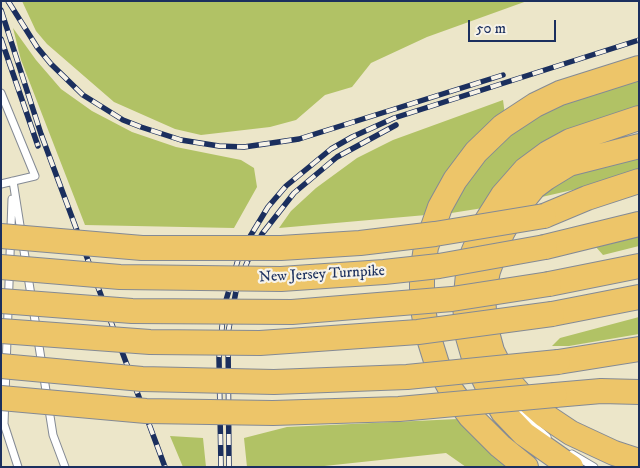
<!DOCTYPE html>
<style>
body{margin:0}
#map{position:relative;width:640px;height:468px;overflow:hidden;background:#ece6c9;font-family:"IM FELL DW Pica",serif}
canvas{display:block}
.frame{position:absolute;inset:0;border:2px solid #1b2f5e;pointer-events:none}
.scale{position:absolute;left:468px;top:20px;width:88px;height:22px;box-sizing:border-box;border:2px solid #1b2f5e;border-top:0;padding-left:6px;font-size:15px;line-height:18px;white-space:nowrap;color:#1b2f5e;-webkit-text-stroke:4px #f7f3e8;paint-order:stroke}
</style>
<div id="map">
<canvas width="640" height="468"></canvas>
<div class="frame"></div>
<div class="scale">50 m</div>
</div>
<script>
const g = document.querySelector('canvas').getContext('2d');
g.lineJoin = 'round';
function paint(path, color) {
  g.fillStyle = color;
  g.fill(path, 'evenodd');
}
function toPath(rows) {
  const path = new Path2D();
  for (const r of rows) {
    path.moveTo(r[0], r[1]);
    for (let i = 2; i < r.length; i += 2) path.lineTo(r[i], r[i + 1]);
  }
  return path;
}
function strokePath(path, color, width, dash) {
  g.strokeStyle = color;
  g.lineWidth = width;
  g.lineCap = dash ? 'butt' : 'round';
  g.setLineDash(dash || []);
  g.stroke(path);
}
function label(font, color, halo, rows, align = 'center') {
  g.font = font + ' "IM FELL DW Pica",serif';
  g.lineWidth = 4.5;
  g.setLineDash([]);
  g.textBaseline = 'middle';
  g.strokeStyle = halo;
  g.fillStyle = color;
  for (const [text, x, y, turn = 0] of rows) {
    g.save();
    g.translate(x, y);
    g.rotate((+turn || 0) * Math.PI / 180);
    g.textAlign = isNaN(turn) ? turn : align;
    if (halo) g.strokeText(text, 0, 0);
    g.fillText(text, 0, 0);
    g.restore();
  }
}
paint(toPath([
 [22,1,527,1,427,37,371,63,352,87,325,95,296,120,270,127,201,135,175,129,114,102,47,44,36,31],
 [13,28,36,60,61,89,92,111,132,132,176,147,241,160,254,168,257,187,234,228,85,225,21,60],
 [639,78,639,107,483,208,445,214,460,186,512,131,556,106],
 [503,100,505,115,426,215,279,228,291,211,316,188,357,158,393,140],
 [639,153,639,172,607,182,533,199,564,174],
 [639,235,639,246,603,255,596,247],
 [639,317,639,334,569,346,552,346,560,338],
 [458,419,517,467,466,467,446,453,315,467,247,467,244,438,287,427],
 [170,436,203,438,206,467,183,467]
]), '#b1c265');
const lane = toPath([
 [1,93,35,176,1,184],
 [13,181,53,435,65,467],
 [12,199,4,424,18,467],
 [517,411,547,437],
 [572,454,594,467]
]);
const highway = toPath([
 [639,146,569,164,546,178,534,187,513,213,502,233,488,271,483,296,485,325,492,351,505,377,520,394,544,415,571,433,614,453,639,461],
 [544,216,587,198,639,181],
 [545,247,639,224],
 [549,284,639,266],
 [552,314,639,297],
 [558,362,639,349],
 [555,395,601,391,639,392],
 [526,467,500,446,470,416,451,390,437,364,427,332,422,303,422,274,426,247,440,207,455,180,476,152,503,126,535,105,560,93,639,68],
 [571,467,524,434,503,412,487,385,474,358,468,337,465,306,468,274,473,253,486,222,503,195,525,170,548,153,570,141,639,118]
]);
strokePath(lane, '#848a94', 9);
strokePath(highway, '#848a94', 26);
strokePath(lane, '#fff', 7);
strokePath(highway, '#edc569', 24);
const rail = toPath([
 [8,1,37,47,51,64,83,95,123,120,141,127,181,140,219,146,244,147,299,139,503,75],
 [1,10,41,134,165,467],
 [1,39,38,146],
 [221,467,219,358,224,307,240,253,268,207,286,186,331,149,352,137,394,118,639,40],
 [229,467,228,333,237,286,249,258,262,234,294,193,337,157,396,125]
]);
strokePath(rail, '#1b2f5e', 5.5);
strokePath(rail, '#f7f3e8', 4, [11]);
const highwayBridge = toPath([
 [1,236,142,248,281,248,360,243,435,234,544,216],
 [1,267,120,277,281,279,384,272,439,266,545,247],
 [1,301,132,311,292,312,452,299,549,284],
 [1,331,150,342,260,343,418,332,552,314],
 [1,366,142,379,274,382,407,377,558,362],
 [1,398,146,411,273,413,399,409,555,395]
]);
strokePath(highwayBridge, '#848a94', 26, []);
strokePath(highwayBridge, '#edc569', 24);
label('15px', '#1b2f5e', '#f7f3e8', [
 ["New Jersey Turnpike",322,275,-3]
]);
</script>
